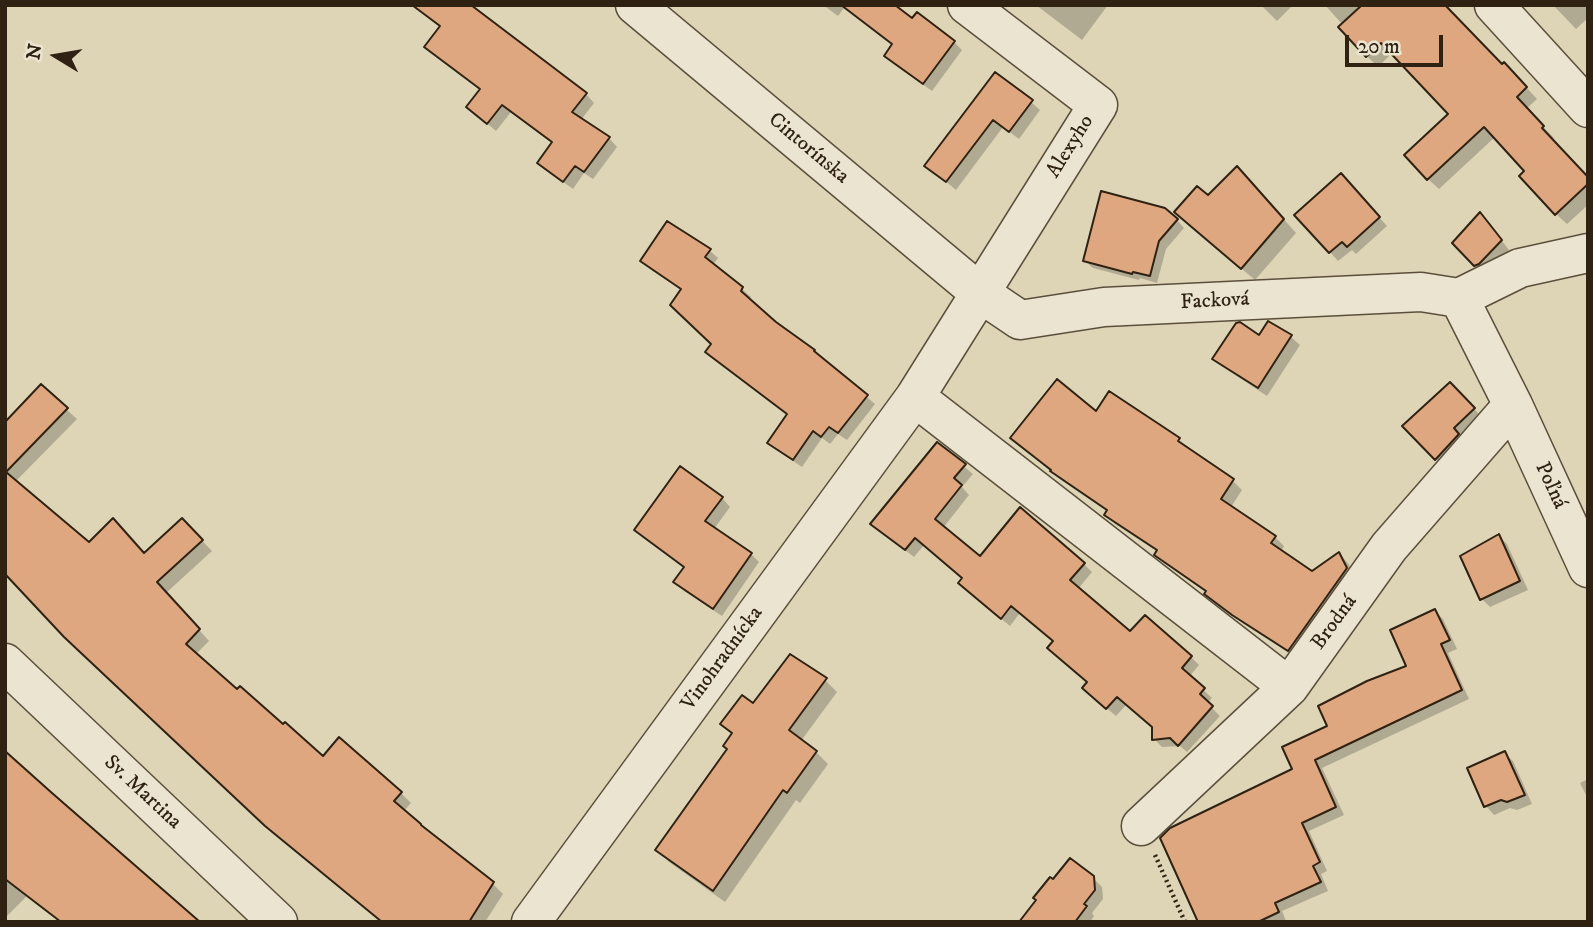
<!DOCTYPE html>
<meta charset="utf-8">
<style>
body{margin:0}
#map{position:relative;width:1593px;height:927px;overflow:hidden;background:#ded5b7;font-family:"IM FELL DW Pica",serif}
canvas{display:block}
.frame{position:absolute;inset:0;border:7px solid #2f2213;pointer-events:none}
.north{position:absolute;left:21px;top:21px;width:70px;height:70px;-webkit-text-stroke:5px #eae4d0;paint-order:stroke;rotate:281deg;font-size:19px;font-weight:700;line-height:28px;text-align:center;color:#2f2213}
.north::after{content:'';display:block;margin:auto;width:24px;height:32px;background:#2f2213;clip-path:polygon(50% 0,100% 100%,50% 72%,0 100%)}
.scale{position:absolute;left:1345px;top:35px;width:98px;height:32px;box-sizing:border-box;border:4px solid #2f2213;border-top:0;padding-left:9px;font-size:21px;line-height:24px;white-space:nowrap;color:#2f2213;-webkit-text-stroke:5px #eae4d0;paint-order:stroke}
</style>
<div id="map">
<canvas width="1593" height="927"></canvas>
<div class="frame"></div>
<div class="north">N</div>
<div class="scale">20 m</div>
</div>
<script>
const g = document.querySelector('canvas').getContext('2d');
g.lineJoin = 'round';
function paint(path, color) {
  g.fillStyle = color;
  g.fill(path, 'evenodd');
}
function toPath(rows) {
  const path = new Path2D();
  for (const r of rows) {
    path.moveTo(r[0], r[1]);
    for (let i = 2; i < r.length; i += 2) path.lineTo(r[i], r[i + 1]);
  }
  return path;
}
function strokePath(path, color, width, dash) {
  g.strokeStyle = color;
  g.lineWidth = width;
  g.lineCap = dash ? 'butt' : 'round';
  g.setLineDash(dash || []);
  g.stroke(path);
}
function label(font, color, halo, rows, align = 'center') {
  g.font = font + ' "IM FELL DW Pica",serif';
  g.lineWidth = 5;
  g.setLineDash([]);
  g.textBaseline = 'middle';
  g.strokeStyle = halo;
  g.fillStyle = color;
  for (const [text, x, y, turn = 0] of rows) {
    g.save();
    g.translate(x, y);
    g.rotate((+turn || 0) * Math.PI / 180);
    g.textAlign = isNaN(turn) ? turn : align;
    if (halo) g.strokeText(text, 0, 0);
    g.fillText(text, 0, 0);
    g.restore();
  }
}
paint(toPath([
 [412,5,586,94,594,103,581,120,609,138,617,147,593,179,584,173,573,189,548,171,539,162,553,144,511,112,496,131,477,115,482,90,435,55,426,47,441,27],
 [823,5,892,5,913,20,917,14,954,42,962,50,932,91,894,64,886,55,894,45,886,38,844,8,838,16],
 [1036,5,1108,5,1082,40],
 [1261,5,1293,5,1277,21],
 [1325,5,1427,5,1515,75,1537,99,1526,109,1554,138,1552,140,1588,178,1588,205,1567,224,1556,214,1526,171,1495,137,1439,189,1428,179,1450,114,1392,53,1378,67,1367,56,1343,25],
 [1553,5,1588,5,1588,18,1576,29],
 [995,74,1031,102,1040,110,1019,139,1003,127,956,190,927,166],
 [1250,181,1296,233,1255,280,1189,224,1208,198],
 [1349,184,1387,226,1356,254,1352,250,1338,261,1297,215],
 [1177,220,1184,228,1166,249,1157,283,1140,278,1139,280,1093,268,1085,261],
 [1488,223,1509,250,1484,274,1454,243],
 [709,250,718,258,713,265,742,289,751,297,749,300,875,404,847,440,838,434,830,444,822,438,802,467,778,451,770,443,789,415,715,360,707,352,713,344,682,290,650,269,642,260],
 [1270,323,1291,337,1300,345,1267,396,1223,367,1215,358,1260,337],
 [1450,385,1482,417,1444,467,1405,426],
 [41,387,77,419,15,482,89,545,145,555,182,520,212,551,166,593,209,641,195,655,237,691,323,759,401,793,411,803,404,811,493,884,503,894,485,922,382,922,5,571,5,425],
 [1096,414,1175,449,1181,441,1188,448,1188,450,1233,481,1242,490,1231,507,1275,537,1284,546,1281,552,1312,573,1339,554,1348,563,1356,578,1298,659,1244,624,1216,603,1207,593,1166,564,1156,555,1158,552,1115,524,1106,515,1108,512,1061,480,1012,438],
 [937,444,973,474,962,487,969,495,943,528,980,559,1084,564,1092,572,1078,589,1131,634,1191,657,1199,665,1189,677,1212,698,1207,703,1220,716,1187,752,1180,746,1162,747,1154,739,1154,727,1127,704,1116,716,1092,696,1089,683,1055,642,1020,613,1010,626,968,591,964,578,924,545,914,557,881,532],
 [722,498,730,507,714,529,751,554,759,562,722,616,684,591,676,582,686,568,645,538,636,530],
 [1499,536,1507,544,1528,590,1490,607,1482,599],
 [1435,611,1443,619,1457,649,1448,653,1469,699,1322,768,1344,815,1309,831,1327,871,1321,874,1328,891,1282,911,1286,921,1284,922,1200,922,1294,770,1330,727,1409,667],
 [825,680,837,692,801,741,816,752,828,764,800,803,796,800,725,902,669,862,657,850,728,749,733,735,722,724],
 [1504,753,1513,761,1532,804,1517,810,1510,808,1494,815,1486,806],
 [5,754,27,896,5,918],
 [1588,779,1588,799,1580,783],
 [1093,878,1102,887,1103,899,1092,913,1094,916,1090,922,1029,922,1053,881]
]), '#0003');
const building = toPath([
 [412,5,471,5,587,93,572,112,610,137,584,172,575,166,563,182,537,163,552,142,502,105,487,124,466,107,480,89,424,47,440,26,412,5],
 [841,5,895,5,912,18,917,12,955,41,923,84,884,56,892,44,841,5],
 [1362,5,1445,5,1502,64,1504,62,1527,87,1517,97,1544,126,1542,128,1588,177,1588,184,1555,215,1519,176,1524,171,1484,127,1427,180,1404,155,1448,114,1381,43,1366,57,1338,27,1362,5],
 [995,72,1033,100,1009,132,993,120,946,182,924,166,995,72],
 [1237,166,1284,219,1241,269,1174,212,1197,186,1208,195,1237,166],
 [1341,173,1380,217,1347,247,1342,242,1329,253,1294,215,1341,173],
 [1101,191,1165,208,1178,219,1159,241,1150,276,1133,272,1132,274,1083,261,1101,191],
 [1480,212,1502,240,1479,264,1474,266,1452,243,1480,212],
 [667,221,711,249,705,257,743,287,741,291,776,322,815,350,814,351,868,395,838,433,829,427,821,437,813,431,793,460,767,443,787,414,705,352,711,344,670,305,681,289,640,261,667,221],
 [1268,321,1292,335,1258,388,1212,359,1236,323,1240,322,1259,335,1268,321],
 [1057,379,1096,411,1109,391,1180,438,1178,441,1234,479,1221,499,1276,536,1271,543,1312,571,1339,552,1347,568,1288,651,1232,615,1204,594,1206,591,1154,555,1157,550,1104,515,1107,510,1050,471,1051,470,1010,438,1057,379],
 [1450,382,1475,408,1454,428,1459,434,1435,460,1402,426,1450,382],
 [41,384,68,408,6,472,89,542,113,518,144,553,182,518,203,540,157,582,200,629,186,644,237,689,240,686,283,724,285,722,323,756,339,737,402,792,394,801,421,824,421,825,494,882,469,922,382,922,265,826,64,637,5,574,5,422,41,384],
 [937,442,966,464,954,478,962,485,935,519,980,556,1020,507,1085,563,1070,580,1130,631,1145,615,1192,656,1182,668,1205,688,1200,694,1213,706,1178,746,1170,738,1152,740,1152,727,1117,697,1106,709,1082,688,1087,682,1047,648,1053,641,1011,606,1001,619,958,583,962,578,915,538,905,550,870,524,937,442],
 [680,466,723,497,705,521,752,553,713,609,673,582,684,567,634,530,680,466],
 [1499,534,1520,581,1480,600,1460,556,1499,534],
 [1435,609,1450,640,1441,644,1462,690,1315,760,1336,807,1302,823,1320,862,1313,866,1321,882,1275,903,1279,912,1258,922,1198,922,1160,838,1170,828,1292,769,1282,747,1327,726,1318,706,1367,681,1406,666,1390,630,1435,609],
 [790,654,827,678,789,730,817,751,787,793,783,790,713,891,655,850,727,749,723,746,732,733,720,724,742,695,753,703,790,654],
 [5,751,52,793,200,922,61,922,5,879,5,751],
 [1505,751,1525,795,1507,802,1501,800,1484,807,1467,768,1505,751],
 [1070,858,1094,876,1095,890,1084,904,1087,906,1075,922,1019,922,1036,900,1033,898,1050,877,1053,879,1070,858]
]);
paint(building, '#dea77f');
strokePath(building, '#2f2213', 2);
const minor = toPath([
 [635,5,980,293,1020,320,1104,307,1421,292,1459,298],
 [1494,5,1588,108],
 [1588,253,1520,268,1459,298,1513,405,1588,568],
 [915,397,1289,687],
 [5,663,278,922],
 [1141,826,1289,687,1389,547,1513,405],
 [531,922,915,397,1098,105,967,5]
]);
strokePath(minor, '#5b4f3c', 41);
strokePath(toPath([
 [1155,855,1185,922]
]), '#2f2213', 4.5, [2, 3.5]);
strokePath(minor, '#eae4d0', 38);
label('21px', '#2f2213', '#eae4d0', [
 ["Alexyho",1071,147,-58],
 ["Cintorínska",808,149,40],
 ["Facková",1215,302,-3],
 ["Poľná",1550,486,65],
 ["Brodná",1335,623,-54],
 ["Vinohradnícka",723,659,-54],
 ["Sv. Martina",142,793,43]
]);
</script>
